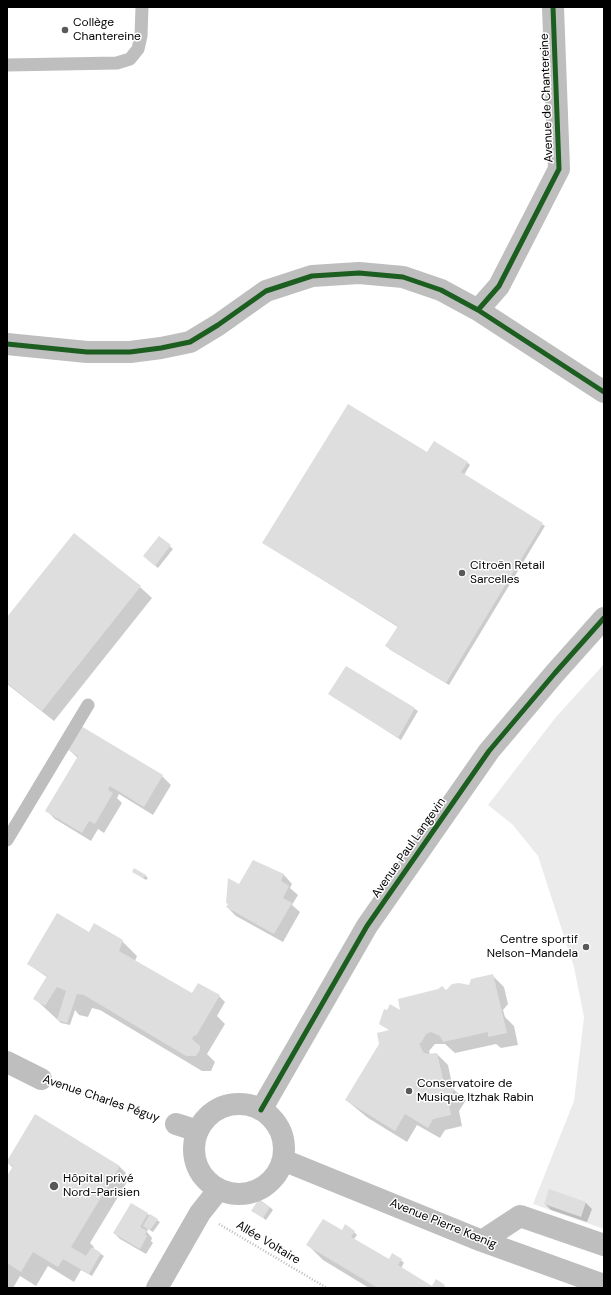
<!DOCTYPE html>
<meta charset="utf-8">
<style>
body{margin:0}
#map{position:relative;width:611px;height:1295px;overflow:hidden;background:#fff;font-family:"DM Sans",sans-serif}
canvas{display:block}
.frame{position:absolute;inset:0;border:8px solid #000;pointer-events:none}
</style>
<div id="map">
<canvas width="611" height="1295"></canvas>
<div class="frame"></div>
</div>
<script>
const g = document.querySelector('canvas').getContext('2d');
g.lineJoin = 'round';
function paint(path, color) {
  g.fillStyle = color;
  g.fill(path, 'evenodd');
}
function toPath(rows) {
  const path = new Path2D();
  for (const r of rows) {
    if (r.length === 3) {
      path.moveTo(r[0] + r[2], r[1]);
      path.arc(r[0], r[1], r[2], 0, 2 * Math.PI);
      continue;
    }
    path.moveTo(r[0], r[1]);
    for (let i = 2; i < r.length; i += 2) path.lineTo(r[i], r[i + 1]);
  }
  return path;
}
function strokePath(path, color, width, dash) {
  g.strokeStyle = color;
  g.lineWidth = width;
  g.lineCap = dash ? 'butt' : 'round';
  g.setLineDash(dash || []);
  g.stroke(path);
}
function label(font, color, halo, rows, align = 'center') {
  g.font = font + ' "DM Sans",sans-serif';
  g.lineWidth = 3;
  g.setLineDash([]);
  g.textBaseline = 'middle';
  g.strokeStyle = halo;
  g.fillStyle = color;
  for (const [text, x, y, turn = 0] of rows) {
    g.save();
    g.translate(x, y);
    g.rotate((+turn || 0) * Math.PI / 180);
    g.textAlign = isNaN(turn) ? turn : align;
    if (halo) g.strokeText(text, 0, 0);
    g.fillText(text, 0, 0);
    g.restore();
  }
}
paint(toPath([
 [604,664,604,1229,533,1204,574,1101,584,1017,574,967,538,856,513,825,488,805,556,717]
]), '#ebebeb');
paint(toPath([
 [428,453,467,462,470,465,464,475,545,526,449,685,389,649,398,627,264,543],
 [159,537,173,549,158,568,147,559],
 [140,587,152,598,54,721,7,684,7,619],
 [347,667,418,711,401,740,330,694],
 [68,749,162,776,171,785,153,815,119,794,117,798,122,803,104,833,98,829,91,841,55,819,46,810,78,758],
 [253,861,284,875,292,884,290,888,298,895,292,905,300,912,283,942,236,916,227,907],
 [133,872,145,875,148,878,146,880],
 [89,933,122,941,137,956,135,961,192,995,219,996,225,1002,217,1016,225,1024,207,1054,215,1062,211,1071,202,1071,100,1010,92,1008,88,1017,79,1015,75,1010,70,1025,61,1023,34,998,47,977,28,964],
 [493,976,504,987,508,1004,503,1010,505,1017,514,1026,518,1045,501,1048,496,1044,455,1053,445,1044,435,1044,429,1051,430,1055,437,1054,448,1065,453,1089,466,1100,459,1111,462,1126,445,1130,440,1138,417,1125,407,1142,368,1118,346,1100,390,1030,380,1024,385,1010,402,1012,446,991,470,986],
 [45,1121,120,1167,126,1173,123,1178,127,1182,90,1243,94,1247,93,1249,104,1256,92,1276,81,1270,74,1282,48,1266,36,1286,20,1276,13,1288,7,1288,7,1178,13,1168,7,1162],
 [550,1190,586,1203,592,1209,587,1222,551,1210,545,1204],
 [132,1204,160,1222,153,1232,148,1229,147,1232,152,1238,151,1241,153,1243,146,1254,120,1239,114,1233],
 [270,1207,273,1210,266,1220,253,1211],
 [354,1232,357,1235,354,1239,389,1260,393,1255,401,1260,404,1263,401,1268,433,1287,444,1286,446,1288,369,1288,323,1260,308,1245]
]), '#0003');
paint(toPath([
 [348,404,427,452,434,441,468,462,461,472,543,523,446,683,385,646,398,626,262,543],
 [74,533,141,586,42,711,7,683,7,617],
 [159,536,171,545,155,566,143,556],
 [346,666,415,708,398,738,328,694],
 [81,726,163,775,144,807,110,786,108,790,113,793,95,824,89,821,82,833,45,811,78,756,67,749],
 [253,860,284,874,281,881,289,886,283,898,292,903,274,934,226,907,228,904,226,903,228,878,239,884],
 [134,868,146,875,143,878,132,872],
 [57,913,89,932,94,923,123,940,119,951,192,993,198,983,220,995,196,1036,194,1035,192,1039,200,1046,200,1050,196,1056,186,1056,84,995,77,994,67,1023,57,1020,66,991,57,987,45,1006,33,999,47,976,27,964],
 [493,974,507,1033,488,1037,488,1032,443,1042,440,1036,431,1032,426,1034,421,1043,419,1043,423,1052,427,1054,437,1053,444,1083,455,1088,448,1099,451,1115,433,1119,428,1128,405,1114,395,1131,345,1100,379,1044,377,1033,389,1030,379,1024,384,1009,387,1010,390,1004,400,1010,398,999,438,989,442,986,446,990,452,984,459,983,469,985,471,979],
 [35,1114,120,1166,71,1247,86,1256,92,1247,101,1253,89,1274,63,1259,58,1267,33,1252,21,1272,7,1263,7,1176,13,1166,7,1163,7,1161],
 [549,1189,586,1202,581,1217,544,1204],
 [259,1199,270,1207,263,1218,251,1211],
 [131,1203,148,1213,140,1227,147,1231,145,1234,147,1236,140,1249,113,1233],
 [150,1214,158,1219,150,1230,143,1226],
 [323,1219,342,1230,345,1224,355,1231,351,1237,389,1259,392,1253,402,1259,398,1265,432,1286,436,1279,445,1285,443,1288,378,1288,306,1245]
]), '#dedede');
strokePath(toPath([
 [61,1086,156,1117],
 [219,1224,327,1288]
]), '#b9b9b9', 2.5, [1, 2]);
strokePath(toPath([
 [7,65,117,63,130,59,138,49,141,36,142,7],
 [7,840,88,705]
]), '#bebebe', 13);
strokePath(toPath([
 [553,7,559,169,499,286,478,310,604,392],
 [7,344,87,352,130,352,161,348,190,342,218,325,266,291,312,276,359,273,403,277,441,290,478,310],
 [7,1062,41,1079],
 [239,1149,45],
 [261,1110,367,926,489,751,555,673,604,618],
 [176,1124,198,1131],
 [283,1160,482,1241,604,1285],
 [482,1241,520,1216,604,1245],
 [157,1288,200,1213,219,1189]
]), '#bebebe', 22);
strokePath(toPath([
 [553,7,559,169,499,286,478,310,604,392],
 [7,344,87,352,130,352,161,348,190,342,218,325,266,291,312,276,359,273,403,277,441,290,478,310],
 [261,1110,367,926,489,751,555,673,604,618]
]), '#1b5e20', 5);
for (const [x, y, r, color] of [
 [65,30,4,"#595959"],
 [462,573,4,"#595959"],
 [586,947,4,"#595959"],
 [409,1091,4,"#595959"],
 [54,1186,5,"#595959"]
]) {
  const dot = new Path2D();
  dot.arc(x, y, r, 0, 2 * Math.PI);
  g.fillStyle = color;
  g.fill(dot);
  strokePath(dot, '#fff', 1.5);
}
label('12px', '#000', '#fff', [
 ["Collège",73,23],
 ["Chantereine",73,37],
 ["Citroën Retail",470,566],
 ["Sarcelles",470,580],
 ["Centre sportif",578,940,"right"],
 ["Nelson-Mandela",578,954,"right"],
 ["Conservatoire de",417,1084],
 ["Musique Itzhak Rabin",417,1098],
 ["Hôpital privé",63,1179],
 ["Nord-Parisien",63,1193]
], 'left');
label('12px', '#000', '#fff', [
 ["Avenue de Chantereine",547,98,-92],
 ["Avenue Paul Langevin",409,848,-55],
 ["Avenue Charles Péguy",101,1099,19],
 ["Avenue Pierre Kœnig",443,1224,22],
 ["Allée Voltaire",268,1243,31]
]);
</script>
